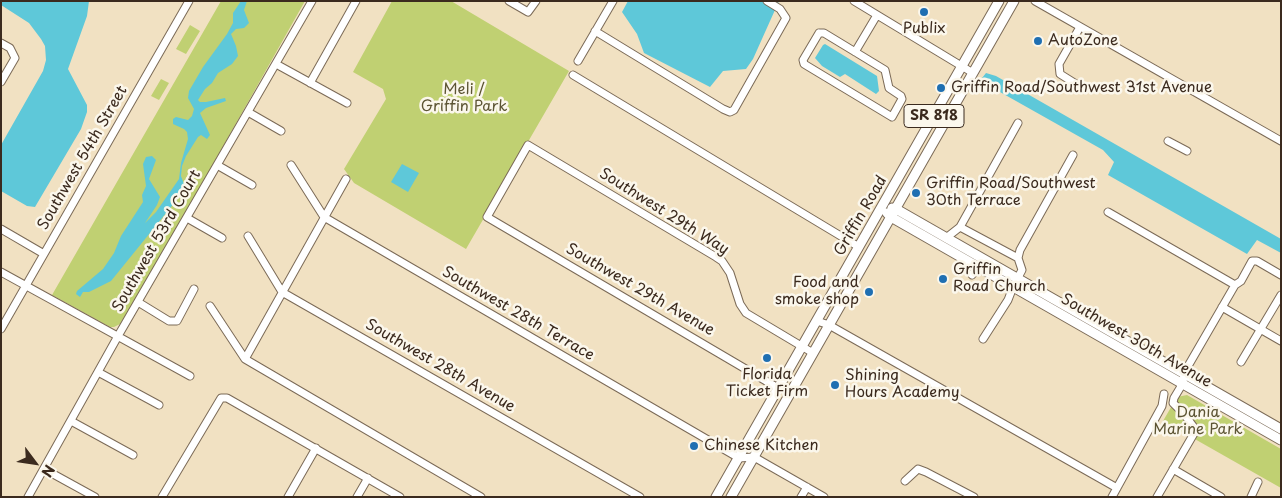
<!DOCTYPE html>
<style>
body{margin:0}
#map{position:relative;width:1282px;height:498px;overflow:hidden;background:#f1e1c2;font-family:"Playpen Sans",sans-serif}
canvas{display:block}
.frame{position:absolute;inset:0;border:2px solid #3b2a1e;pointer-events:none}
.north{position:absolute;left:10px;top:438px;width:50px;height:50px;-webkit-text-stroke:4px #fbf7ec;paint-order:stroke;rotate:121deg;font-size:14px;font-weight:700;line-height:20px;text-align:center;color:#3b2a1e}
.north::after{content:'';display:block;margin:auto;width:18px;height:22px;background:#3b2a1e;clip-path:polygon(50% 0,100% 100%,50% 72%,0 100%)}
</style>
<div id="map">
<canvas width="1282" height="498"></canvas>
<div class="frame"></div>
<div class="north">N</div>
</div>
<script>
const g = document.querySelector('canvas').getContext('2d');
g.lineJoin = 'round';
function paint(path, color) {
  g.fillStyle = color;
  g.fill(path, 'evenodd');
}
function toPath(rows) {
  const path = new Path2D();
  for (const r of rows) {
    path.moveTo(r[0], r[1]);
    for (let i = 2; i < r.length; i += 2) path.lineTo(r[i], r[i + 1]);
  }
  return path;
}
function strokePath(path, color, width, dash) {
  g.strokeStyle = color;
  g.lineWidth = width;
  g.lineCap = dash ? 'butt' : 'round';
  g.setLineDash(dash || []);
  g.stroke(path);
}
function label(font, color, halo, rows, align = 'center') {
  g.font = font + ' "Playpen Sans",sans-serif';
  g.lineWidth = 5;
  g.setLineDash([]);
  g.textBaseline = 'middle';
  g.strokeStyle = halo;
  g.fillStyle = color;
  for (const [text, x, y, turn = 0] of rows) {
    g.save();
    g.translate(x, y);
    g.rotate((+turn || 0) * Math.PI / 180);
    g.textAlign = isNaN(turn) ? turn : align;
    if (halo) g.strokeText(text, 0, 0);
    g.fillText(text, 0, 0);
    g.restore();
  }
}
paint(toPath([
 [221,1,305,1,163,253,120,324,114,327,110,327,52,295],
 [392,1,451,1,569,71,466,249,354,183,344,169,386,99,383,89,353,72],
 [190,25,200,31,186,54,176,49],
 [161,79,169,83,159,100,151,96],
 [1187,395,1281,449,1281,488,1163,421,1177,397]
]), '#c0d072');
paint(toPath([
 [1,1,89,1,87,16,68,69,87,105,87,112,81,129,35,207,27,206,1,191,1,145,43,71,46,60,45,46,41,39,29,23,1,5],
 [241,1,247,1,244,10,249,23,244,28,236,29,231,34,236,46,238,56,232,64,218,73,212,83,205,89,198,100,200,102,206,102,225,98,226,101,206,108,200,113,210,135,207,139,201,135,198,137,186,156,182,166,181,176,184,184,183,188,171,207,111,281,89,292,83,292,80,297,76,294,77,291,103,269,114,253,121,236,143,202,142,195,146,186,143,164,146,157,152,156,156,160,149,179,160,197,157,205,145,223,156,212,179,179,181,163,188,139,187,132,184,129,173,124,173,119,176,117,188,120,192,116,194,109,188,98,189,91,203,67,227,34,233,23,233,13],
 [628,1,779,1,753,59,746,69,723,71,710,87,644,53,637,34,622,12],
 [825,44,877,76,879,91,876,94,845,74,840,77,822,66,815,58,823,45],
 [986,73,996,76,1281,239,1281,253,1257,240,1247,254,1108,175,1114,162,1103,150,984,83,982,78],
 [402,164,419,173,408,192,391,182]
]), '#5ec8d9');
const minor = toPath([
 [509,1,528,12,536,1],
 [854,1,973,73],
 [1035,1,1281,141],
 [595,31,723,109,730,112,734,110,786,18,780,9,767,1],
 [819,33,824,33,885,70,889,88,901,96,902,99,892,117,804,64,803,60,819,33],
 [1,43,10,48,15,58,1,82],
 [855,52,877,15],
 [578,61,613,1],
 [276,64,347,103],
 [573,75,859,247],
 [310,83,356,1],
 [1076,84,1060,74,1059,64,1080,27],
 [248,112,281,131],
 [1168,141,1187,151],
 [217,165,252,185],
 [291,165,324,217,739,458,754,457,824,497],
 [1108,212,1235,285],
 [187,218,222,238],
 [960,227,1018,258],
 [1,229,44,254],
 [248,236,282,292,640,497],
 [946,238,960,227,1018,123],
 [1,272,190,376],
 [972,275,977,266],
 [138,302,169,321,177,321,194,289],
 [210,306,245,359,481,497],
 [1222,307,1281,341],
 [817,321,829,325,1117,488],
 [1,329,189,1],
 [983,339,1008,300,1013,287,1022,270,1018,258,1020,250,1073,155],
 [245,359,346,179],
 [1241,362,1281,295],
 [98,372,159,405],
 [778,388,487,217,528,145,716,257,722,261,730,273,740,304,746,313,813,353],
 [71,421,133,455],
 [44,469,95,497],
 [1173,469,1221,497],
 [905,481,918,469,926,472,974,497],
 [28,497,118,336,312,1],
 [162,497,221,398,227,398,400,497],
 [288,497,316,448],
 [357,497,368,478],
 [801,497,807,487],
 [1112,497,1162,406,1164,394],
 [1157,497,1196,430,1184,414,1173,403,1174,398,1183,383,1184,373,1235,285,1241,281,1252,261,1257,261,1281,275],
 [1251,497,1258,482]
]);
const major = toPath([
 [892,208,896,209,1281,429],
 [887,213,891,217,1281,440],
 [716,497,999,1],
 [731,497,1014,1]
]);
strokePath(minor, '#7b6a57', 9);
strokePath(major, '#7b6a57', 11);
strokePath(minor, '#fff', 7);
strokePath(major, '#fff', 9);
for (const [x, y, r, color] of [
 [924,12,5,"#1f6fb2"],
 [1038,41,5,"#1f6fb2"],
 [941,88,5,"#1f6fb2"],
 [916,193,5,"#1f6fb2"],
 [943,279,5,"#1f6fb2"],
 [869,292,5,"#1f6fb2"],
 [767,358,5,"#1f6fb2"],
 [835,385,5,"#1f6fb2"],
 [694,446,5,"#1f6fb2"]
]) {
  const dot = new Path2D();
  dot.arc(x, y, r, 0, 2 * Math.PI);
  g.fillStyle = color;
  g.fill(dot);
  strokePath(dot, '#fbf7ec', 2);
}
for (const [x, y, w] of [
 [934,116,60]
]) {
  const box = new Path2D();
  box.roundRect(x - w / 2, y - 11.5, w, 23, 4);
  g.fillStyle = '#fbf7ec';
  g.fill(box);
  strokePath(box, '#3b2a1e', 1);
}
label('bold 14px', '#3b2a1e', null, [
 ["SR 818",934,116]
]);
label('15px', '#3b2a1e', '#fbf7ec', [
 ["Publix",924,29,"center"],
 ["AutoZone",1048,41],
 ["Griffin Road/Southwest 31st Avenue",951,88],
 ["Griffin Road/Southwest",926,184],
 ["30th Terrace",926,201],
 ["Griffin",953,270],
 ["Road Church",953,287],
 ["Food and",859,283,"right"],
 ["smoke shop",859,300,"right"],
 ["Florida",767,375,"center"],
 ["Ticket Firm",767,392,"center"],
 ["Shining",845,376],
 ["Hours Academy",845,393],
 ["Chinese Kitchen",704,446]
], 'left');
label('15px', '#5c5433', '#fbf7ec', [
 ["Meli /",464,90],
 ["Griffin Park",464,107],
 ["Dania",1198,413],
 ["Marine Park",1198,430]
]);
label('15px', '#3b2a1e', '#fbf7ec', [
 ["Southwest 54th Street",83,158,-60],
 ["Southwest 29th Way",664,212,32],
 ["Griffin Road",861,216,-60],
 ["Southwest 53rd Court",157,241,-60],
 ["Southwest 29th Avenue",640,290,30],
 ["Southwest 28th Terrace",518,314,30],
 ["Southwest 30th Avenue",1136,341,30],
 ["Southwest 28th Avenue",440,366,30]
]);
</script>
